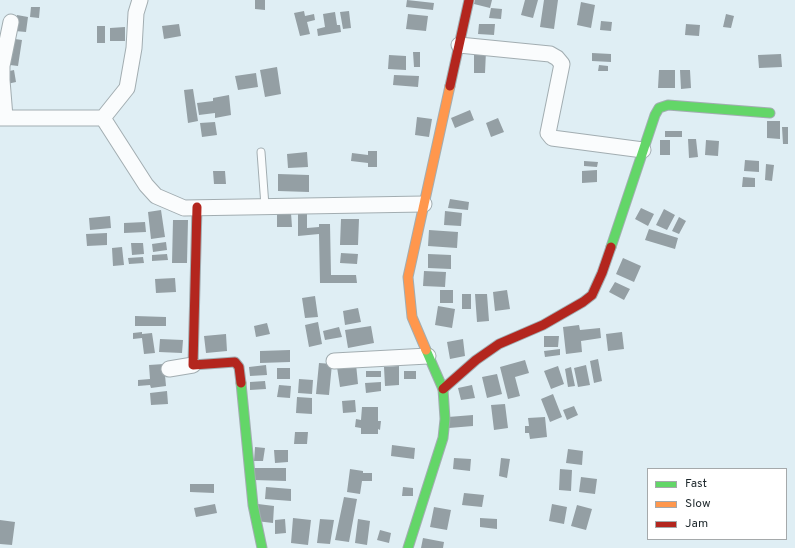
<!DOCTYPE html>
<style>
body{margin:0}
#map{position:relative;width:795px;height:548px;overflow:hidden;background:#dfeef4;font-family:Overpass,sans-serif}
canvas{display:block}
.legend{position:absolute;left:647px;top:468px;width:140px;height:72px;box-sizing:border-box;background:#fff;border:1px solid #a5a9ab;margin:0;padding:5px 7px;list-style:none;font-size:12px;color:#1f292d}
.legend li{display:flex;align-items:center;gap:8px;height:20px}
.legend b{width:20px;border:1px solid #a5a9ab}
</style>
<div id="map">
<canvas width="795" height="548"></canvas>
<ul class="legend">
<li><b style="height:5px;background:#63d668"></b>Fast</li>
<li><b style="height:5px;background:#ff974d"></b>Slow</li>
<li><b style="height:5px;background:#b3261e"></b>Jam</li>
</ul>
</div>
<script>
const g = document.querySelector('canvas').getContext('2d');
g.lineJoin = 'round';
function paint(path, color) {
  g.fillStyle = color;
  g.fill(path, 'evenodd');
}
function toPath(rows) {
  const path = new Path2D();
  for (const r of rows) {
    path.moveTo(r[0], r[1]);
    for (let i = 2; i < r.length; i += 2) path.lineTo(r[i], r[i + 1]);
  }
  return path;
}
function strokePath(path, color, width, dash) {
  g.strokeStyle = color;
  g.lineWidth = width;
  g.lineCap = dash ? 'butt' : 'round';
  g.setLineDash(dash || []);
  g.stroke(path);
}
paint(toPath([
 [255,0,265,0,265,10,255,9],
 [407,0,434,3,433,10,406,7],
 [475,0,492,0,490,8,474,4],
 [525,0,538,0,533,18,521,15],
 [544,0,558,0,554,29,540,27],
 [581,2,595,5,591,28,577,25],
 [31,7,40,7,39,18,30,17],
 [491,8,502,9,501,19,489,18],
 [304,11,305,16,314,14,315,20,307,22,310,34,300,36,294,13],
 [349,11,351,28,343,29,340,12],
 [335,12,337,25,340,25,341,32,318,36,317,29,325,27,323,14],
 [408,14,428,16,426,31,406,29],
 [726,14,734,16,731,28,723,27],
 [17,15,28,17,26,32,15,31],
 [601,21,612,22,611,31,600,30],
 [179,24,181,36,164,39,162,26],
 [479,24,495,24,494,35,478,34],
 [686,24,700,25,699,36,685,35],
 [97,26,105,26,105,43,97,43],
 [125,27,125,41,110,41,110,28],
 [15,39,22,40,18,66,10,65],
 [474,51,486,51,485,73,474,73],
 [413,52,420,52,420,67,414,67],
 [592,53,611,54,611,62,592,61],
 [781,54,782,67,759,68,758,55],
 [389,55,406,56,406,70,388,69],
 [599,65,608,66,608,71,598,71],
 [277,67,281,94,265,97,260,70],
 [14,70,16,82,7,84,5,72],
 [659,70,675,70,675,88,658,88],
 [680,70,690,70,691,88,681,89],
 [256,73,258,87,238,90,235,76],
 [394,75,419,76,418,87,393,85],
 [193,89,198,121,188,123,184,90],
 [229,95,231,115,215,118,215,113,199,115,197,103,213,101,213,98],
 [470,110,474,120,455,128,451,118],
 [417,117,432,119,429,137,415,135],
 [498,118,504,132,491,137,486,123],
 [767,121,780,121,780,139,767,138],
 [215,122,217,135,202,137,200,123],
 [782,127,788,127,788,144,783,144],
 [665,131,682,131,682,137,665,137],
 [688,139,696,139,698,157,689,158],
 [660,140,670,140,670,155,660,155],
 [706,140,719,141,718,156,705,155],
 [368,151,377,151,377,167,368,167,368,163,351,161,352,153,368,155],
 [307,152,308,167,288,168,287,154],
 [745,160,759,161,759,172,744,171],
 [584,161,598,162,597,167,584,166],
 [766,164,774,165,772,181,765,180],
 [597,170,597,182,582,183,582,171],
 [213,171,225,171,226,184,214,184],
 [278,174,309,175,309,192,278,191],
 [743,177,755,178,755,187,742,187],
 [450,199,469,202,468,210,448,208],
 [641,208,654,214,648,226,635,219],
 [298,209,307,209,307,228,319,227,319,224,330,224,331,275,356,275,357,283,320,283,319,234,298,236],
 [664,209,675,215,667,230,656,225],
 [161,210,165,237,151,239,148,212],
 [445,211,462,213,461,226,444,225],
 [291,213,292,227,277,227,277,214],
 [110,216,111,228,90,230,89,218],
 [679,217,686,221,679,234,672,231],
 [341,219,359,219,358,245,340,245],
 [173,220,188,220,187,263,172,263],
 [145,222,146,232,124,233,124,223],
 [649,229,678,238,675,249,645,240],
 [429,230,458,232,457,248,428,246],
 [107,233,107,245,87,246,86,234],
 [166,242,167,250,153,252,152,244],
 [131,243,143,243,144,254,132,255],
 [122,247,124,265,113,266,112,248],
 [341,253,358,254,357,264,340,263],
 [167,254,168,260,152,261,152,255],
 [428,254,451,255,451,269,428,268],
 [143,257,144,263,129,264,128,258],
 [623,258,641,266,634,282,616,274],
 [424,271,446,272,445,287,423,286],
 [175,278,176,292,156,293,155,279],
 [615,282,630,289,624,300,609,292],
 [440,290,453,290,453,303,440,303],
 [507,290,510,309,495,311,493,292],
 [462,294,471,294,471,309,462,309],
 [475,294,487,294,489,321,477,322],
 [315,296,318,317,305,318,302,298],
 [438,306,455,309,452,328,435,325],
 [358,308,361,322,345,325,343,311],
 [135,316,166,317,166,326,135,326],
 [318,322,322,344,309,347,305,325],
 [267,323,270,334,256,337,254,326],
 [579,325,580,330,600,328,601,338,581,341,582,352,566,354,563,327],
 [371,326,374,343,348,348,345,330],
 [339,327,342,337,325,340,323,331],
 [142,332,142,334,152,333,155,353,144,354,142,338,133,339,133,333],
 [622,332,624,349,608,351,606,334],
 [226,334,227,351,206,353,204,336],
 [544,336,559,336,558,347,544,347],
 [160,339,183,340,182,353,159,352],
 [463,339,465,356,450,359,447,342],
 [560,349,560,355,545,357,544,351],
 [290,350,290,362,260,363,260,351],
 [598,359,602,381,594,383,590,361],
 [525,360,529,373,515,377,520,396,508,399,500,367],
 [319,363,332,364,329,395,316,394],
 [164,364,166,386,151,388,150,385,138,386,138,380,150,379,149,365],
 [356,364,358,384,340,387,337,367],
 [266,365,267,375,250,376,249,367],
 [586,365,590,385,578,387,574,368],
 [399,366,399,385,385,386,384,367],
 [558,366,564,384,551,389,544,371],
 [571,367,575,386,568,387,565,369],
 [277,368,290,368,290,379,277,379],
 [366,371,381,371,381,377,366,377],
 [404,371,416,371,416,379,404,379],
 [497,374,502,394,487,398,482,377],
 [299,379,313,380,312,394,298,393],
 [265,381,266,389,250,390,250,382],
 [381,382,381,391,366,393,365,383],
 [279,385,291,386,290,398,277,397],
 [472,385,475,398,461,400,458,388],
 [167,391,168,404,151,405,150,393],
 [553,394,562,417,550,422,541,399],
 [297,397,312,398,312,414,296,413],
 [355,400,356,412,343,413,342,401],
 [505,404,508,428,494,430,491,405],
 [574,406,578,415,567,420,563,410],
 [362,407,378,407,378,421,381,421,380,430,378,429,378,434,361,434,361,428,355,427,356,419,361,420],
 [473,415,473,426,449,428,448,417],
 [545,417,547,437,530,439,529,433,525,433,525,426,529,426,528,418],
 [295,432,308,432,307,444,294,444],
 [392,445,415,448,414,459,391,456],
 [255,447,265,448,263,461,254,461],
 [568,449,583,451,582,465,566,463],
 [274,450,288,450,288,462,275,463],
 [454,458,471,459,470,471,453,469],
 [501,458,510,459,507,478,499,476],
 [254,468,286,468,286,481,254,480],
 [350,469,363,471,363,473,372,473,372,481,362,481,360,494,347,492],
 [560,469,572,470,571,491,559,490],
 [581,477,597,479,595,494,579,492],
 [190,484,214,484,214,493,190,492],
 [266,487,291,489,291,501,265,499],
 [403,487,413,488,413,496,402,496],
 [464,493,484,495,482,507,462,505],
 [344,497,357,499,349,542,335,540],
 [215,504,217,513,196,517,194,508],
 [258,504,274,506,273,523,256,521],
 [552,504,567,507,564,524,549,521],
 [577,505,592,509,586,530,571,526],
 [434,507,451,510,447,530,430,527],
 [293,518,311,520,308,545,291,543],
 [480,518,497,519,497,529,480,527],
 [285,519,286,533,275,534,275,520],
 [320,519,334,520,330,544,317,543],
 [358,519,370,521,367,545,355,543],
 [0,520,15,522,12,545,0,544],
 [380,530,391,533,389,543,377,540],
 [423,538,444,542,443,548,421,548]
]), '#949fa4');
const lane = toPath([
 [261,152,265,206]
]);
const street = toPath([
 [459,45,550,54,557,58,562,64,548,133,552,138,643,150],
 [5,117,2,80,2,66,11,22],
 [0,118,103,118,127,88,134,48,136,13,140,0],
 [103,118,146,185,156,196,184,208,424,204],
 [334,361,428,356],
 [169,369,193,365]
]);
const fast = toPath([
 [611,247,655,115,659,108,668,105,770,113],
 [241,383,253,505,262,548],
 [408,548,443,438,445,419,443,389,426,350]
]);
const slow = toPath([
 [426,350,412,317,408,277,450,86]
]);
const jam = toPath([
 [450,86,469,0],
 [197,207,193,365,235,362,239,367,241,383],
 [443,389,476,360,499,344,543,325,583,302,592,295,602,273,611,247]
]);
strokePath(lane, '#a2adb1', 9);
strokePath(street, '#a2adb1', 17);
strokePath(fast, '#a2adb1', 11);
strokePath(slow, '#a2adb1', 11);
strokePath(jam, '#a2adb1', 11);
strokePath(lane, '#fafcfd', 7);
strokePath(street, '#fafcfd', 15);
strokePath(fast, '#63d668', 9);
strokePath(slow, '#ff974d', 9);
strokePath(jam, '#b3261e', 9);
</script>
